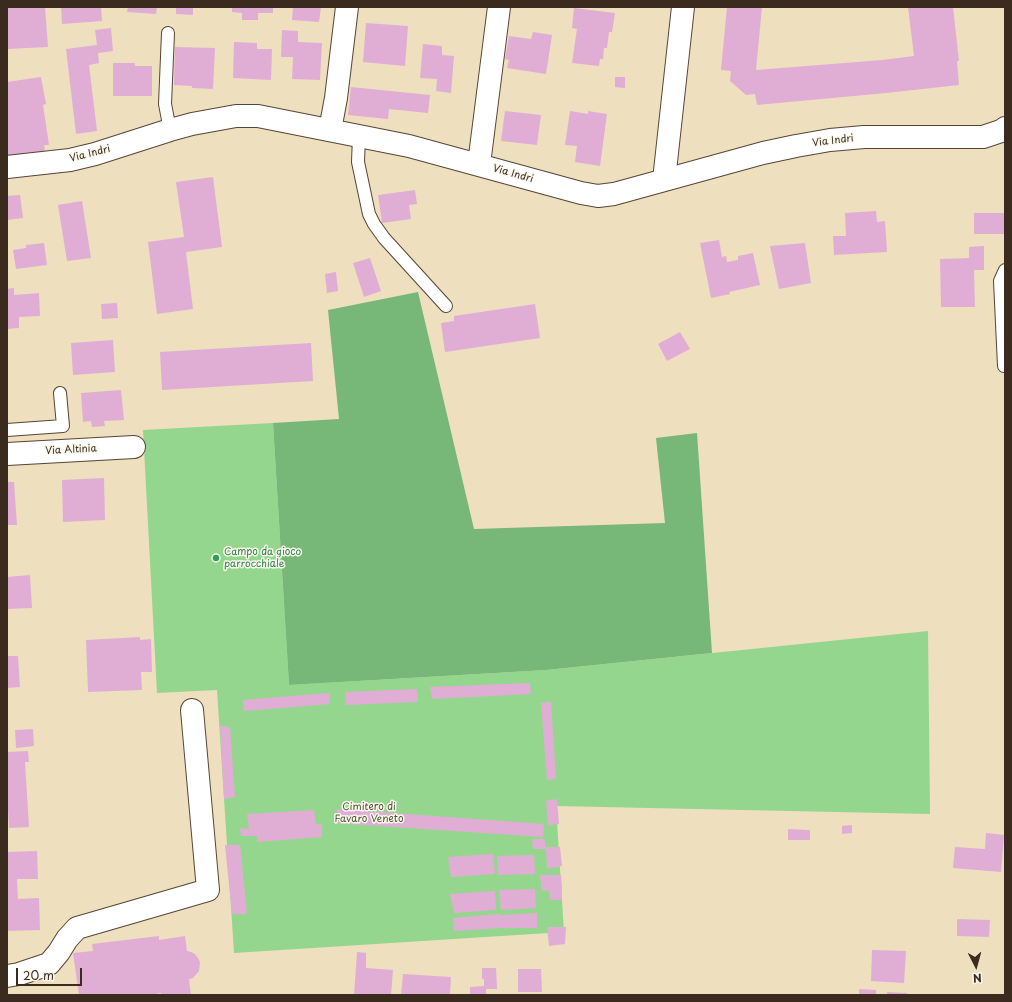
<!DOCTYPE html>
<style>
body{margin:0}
#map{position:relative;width:1012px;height:1002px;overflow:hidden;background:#eedfbe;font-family:"Playpen Sans",sans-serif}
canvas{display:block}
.frame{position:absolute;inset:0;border:8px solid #3b2a1e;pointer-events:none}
.north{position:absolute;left:956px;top:946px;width:40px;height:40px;-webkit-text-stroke:3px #fbf7ec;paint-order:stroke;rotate:174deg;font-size:11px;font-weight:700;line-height:16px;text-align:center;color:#3b2a1e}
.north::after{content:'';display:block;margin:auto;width:14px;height:18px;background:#3b2a1e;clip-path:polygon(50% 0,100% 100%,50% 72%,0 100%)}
.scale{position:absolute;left:16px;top:968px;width:66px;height:18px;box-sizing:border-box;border:2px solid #3b2a1e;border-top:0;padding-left:5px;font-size:12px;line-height:14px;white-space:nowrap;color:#3b2a1e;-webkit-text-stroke:3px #fbf7ec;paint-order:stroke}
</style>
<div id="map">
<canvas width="1012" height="1002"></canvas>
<div class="frame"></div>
<div class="north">N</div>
<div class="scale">20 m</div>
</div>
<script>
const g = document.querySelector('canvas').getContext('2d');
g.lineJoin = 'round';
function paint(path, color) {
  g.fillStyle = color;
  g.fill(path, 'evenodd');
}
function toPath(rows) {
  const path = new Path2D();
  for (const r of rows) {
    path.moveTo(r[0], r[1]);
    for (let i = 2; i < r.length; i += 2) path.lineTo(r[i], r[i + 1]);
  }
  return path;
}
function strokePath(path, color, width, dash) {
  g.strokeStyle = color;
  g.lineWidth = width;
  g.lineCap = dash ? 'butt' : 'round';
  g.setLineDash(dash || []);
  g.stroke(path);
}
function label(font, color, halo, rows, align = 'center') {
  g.font = font + ' "Playpen Sans",sans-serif';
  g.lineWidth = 3;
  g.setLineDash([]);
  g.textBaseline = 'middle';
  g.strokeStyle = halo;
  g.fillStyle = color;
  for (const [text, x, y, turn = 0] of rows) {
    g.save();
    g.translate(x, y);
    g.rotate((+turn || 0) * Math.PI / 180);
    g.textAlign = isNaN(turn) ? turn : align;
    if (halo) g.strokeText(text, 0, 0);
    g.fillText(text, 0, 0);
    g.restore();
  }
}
paint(toPath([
 [273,423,289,685,546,670,928,631,930,814,556,806,564,932,234,953,217,690,157,693,143,430]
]), '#94d68d');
paint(toPath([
 [418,292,474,529,665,523,656,438,697,433,712,653,546,670,289,685,273,423,339,419,328,310]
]), '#77b778');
paint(toPath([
 [7,7,45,7,48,47,7,49],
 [61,7,101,7,102,21,62,24],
 [128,7,157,7,156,14,127,12],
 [176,7,193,7,193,15,176,14],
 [232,7,273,7,273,13,258,13,258,20,242,20,242,13,232,12],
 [293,7,321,7,319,22,292,20],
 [727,7,762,7,756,70,882,60,914,56,908,7,953,7,959,61,957,61,959,85,886,93,757,105,755,94,746,95,730,81,731,71,721,70],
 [574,8,615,13,612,32,609,32,607,48,604,48,603,59,600,59,599,66,572,63,577,29,572,28],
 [366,23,408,26,405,66,363,62],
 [111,28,113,51,98,53,99,63,89,65,97,131,76,134,66,49,97,45,95,30],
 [282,30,298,31,298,42,322,43,320,80,292,79,293,57,281,57],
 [533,32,552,35,546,74,507,68,509,60,505,59,509,36,531,39],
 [234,42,257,43,257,49,272,49,271,80,233,78],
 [423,44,442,46,442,55,454,56,451,93,436,91,437,79,420,78],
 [175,47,215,48,213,89,192,88,192,86,174,85],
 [113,63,135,63,135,66,152,66,152,96,113,96],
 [41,77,46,104,43,105,49,145,44,145,45,152,7,158,7,82],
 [615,77,625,77,625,88,615,87],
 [351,87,430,95,428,113,389,109,388,119,348,115],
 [505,111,541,115,537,145,501,141],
 [570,111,588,114,588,111,607,114,600,166,575,162,577,146,565,145],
 [213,177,222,247,186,252,193,309,157,314,148,242,184,237,176,182],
 [415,190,417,204,409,205,411,219,382,223,378,195],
 [20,195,23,218,7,220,7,196],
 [82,201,91,258,67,261,58,205],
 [876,211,877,222,885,221,887,252,834,255,833,236,846,236,845,213],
 [974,213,1005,213,1005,234,974,234],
 [719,240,722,257,726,256,727,262,738,260,738,256,753,253,760,285,729,292,730,294,711,298,700,243],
 [44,243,47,265,16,269,13,250,26,248,26,245],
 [805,243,811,283,779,289,770,246],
 [984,246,984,270,974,270,975,307,941,307,940,259,969,258,969,247],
 [370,258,381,291,364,297,353,263],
 [336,272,338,291,327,293,325,274],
 [14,288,14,295,39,293,40,316,19,317,19,328,7,329,7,289],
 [117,303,118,318,102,319,101,304],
 [535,304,540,338,445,352,441,323,454,321,454,316],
 [680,332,690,349,667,361,658,344],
 [113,340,115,372,73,375,71,343],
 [311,343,313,381,162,390,160,352],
 [121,390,124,420,104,421,105,426,92,427,91,421,83,422,81,393],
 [104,478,105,520,63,522,62,480],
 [7,482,14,482,17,525,7,525],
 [30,575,32,608,7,609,7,577],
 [140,637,140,640,151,639,152,672,141,672,142,690,88,692,86,640],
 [7,656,18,656,20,687,7,688],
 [530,683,531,694,432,699,430,687],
 [417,689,418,702,346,705,345,692],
 [329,693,330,704,244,711,243,700],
 [551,702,556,779,547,780,541,703],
 [220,726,230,727,235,797,224,799],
 [33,729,34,746,16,748,15,730],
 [28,751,29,762,25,762,29,827,9,828,7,791,7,752],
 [557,799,559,824,548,825,546,801],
 [337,809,544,824,543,837,336,823],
 [314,810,316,825,322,823,322,837,257,842,257,836,241,836,240,828,249,829,247,814],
 [852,825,852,833,842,834,842,826],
 [788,829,810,830,810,840,788,840],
 [986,833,1004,835,1001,872,953,868,955,847,985,849],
 [532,839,545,839,545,847,560,847,562,866,547,869,546,849,533,849],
 [225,845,240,845,247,914,232,914],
 [37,851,38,879,17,879,18,899,39,898,40,930,7,931,7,852],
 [493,854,495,874,451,877,448,857],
 [534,855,535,874,498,875,497,856],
 [540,875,561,875,562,888,561,900,550,900,549,890,542,891],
 [535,889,536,908,501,910,499,890],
 [495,891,496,910,454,913,450,894],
 [537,913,537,928,500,928,454,931,453,918,498,914,502,915],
 [957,919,990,920,989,937,957,936],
 [547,927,566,927,565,944,549,946],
 [159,936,159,940,185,936,187,951,191,952,195,954,198,958,200,962,199,971,193,978,189,979,191,995,162,995,161,993,150,995,79,995,73,953,93,951,92,944],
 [872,950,906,951,904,983,871,981],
 [357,952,366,953,366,968,393,970,391,995,354,995],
 [482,968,496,968,497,989,486,989,486,995,470,995,470,987,484,986,484,979,482,979],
 [518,969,541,969,542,992,518,992],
 [403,974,451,977,450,995,401,995],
 [859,989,876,990,876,995,859,995],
 [887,992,907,993,907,995,887,995]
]), '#e0aed5');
const lane = toPath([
 [168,33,165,104,170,130],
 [359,136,358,162,369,214,374,224,384,238,446,306],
 [1004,366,1000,281,1005,270],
 [7,430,63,426,60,393]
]);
const street = toPath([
 [330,130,336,98,347,7],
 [479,164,499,7],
 [7,167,70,160,95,154,170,130,192,124,236,116,258,116,409,146,581,193,598,196,614,194,763,153,796,146,830,140,864,137,983,137,1001,131,1005,128],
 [664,180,683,7],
 [7,454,134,447],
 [7,976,19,974,49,964,59,952,67,939,77,928,208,890,192,710]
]);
strokePath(lane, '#564536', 14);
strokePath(street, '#564536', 24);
strokePath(lane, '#fff', 12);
strokePath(street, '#fff', 22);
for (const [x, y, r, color] of [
 [216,558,4,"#2e9e5b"]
]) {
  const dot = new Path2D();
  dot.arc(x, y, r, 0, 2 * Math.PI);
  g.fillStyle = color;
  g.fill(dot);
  strokePath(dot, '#fbf7ec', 1.5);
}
label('10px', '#3b2a1e', '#fbf7ec', [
 ["Via Indri",833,141,-7],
 ["Via Indri",90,154,-14],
 ["Via Indri",513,174,16],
 ["Via Altinia",71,450,-3]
]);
label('10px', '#27864d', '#fbf7ec', [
 ["Campo da gioco",224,552],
 ["parrocchiale",224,564]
], 'left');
label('10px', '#51553a', '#fbf7ec', [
 ["Cimitero di",369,807],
 ["Favaro Veneto",369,819]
]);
</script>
